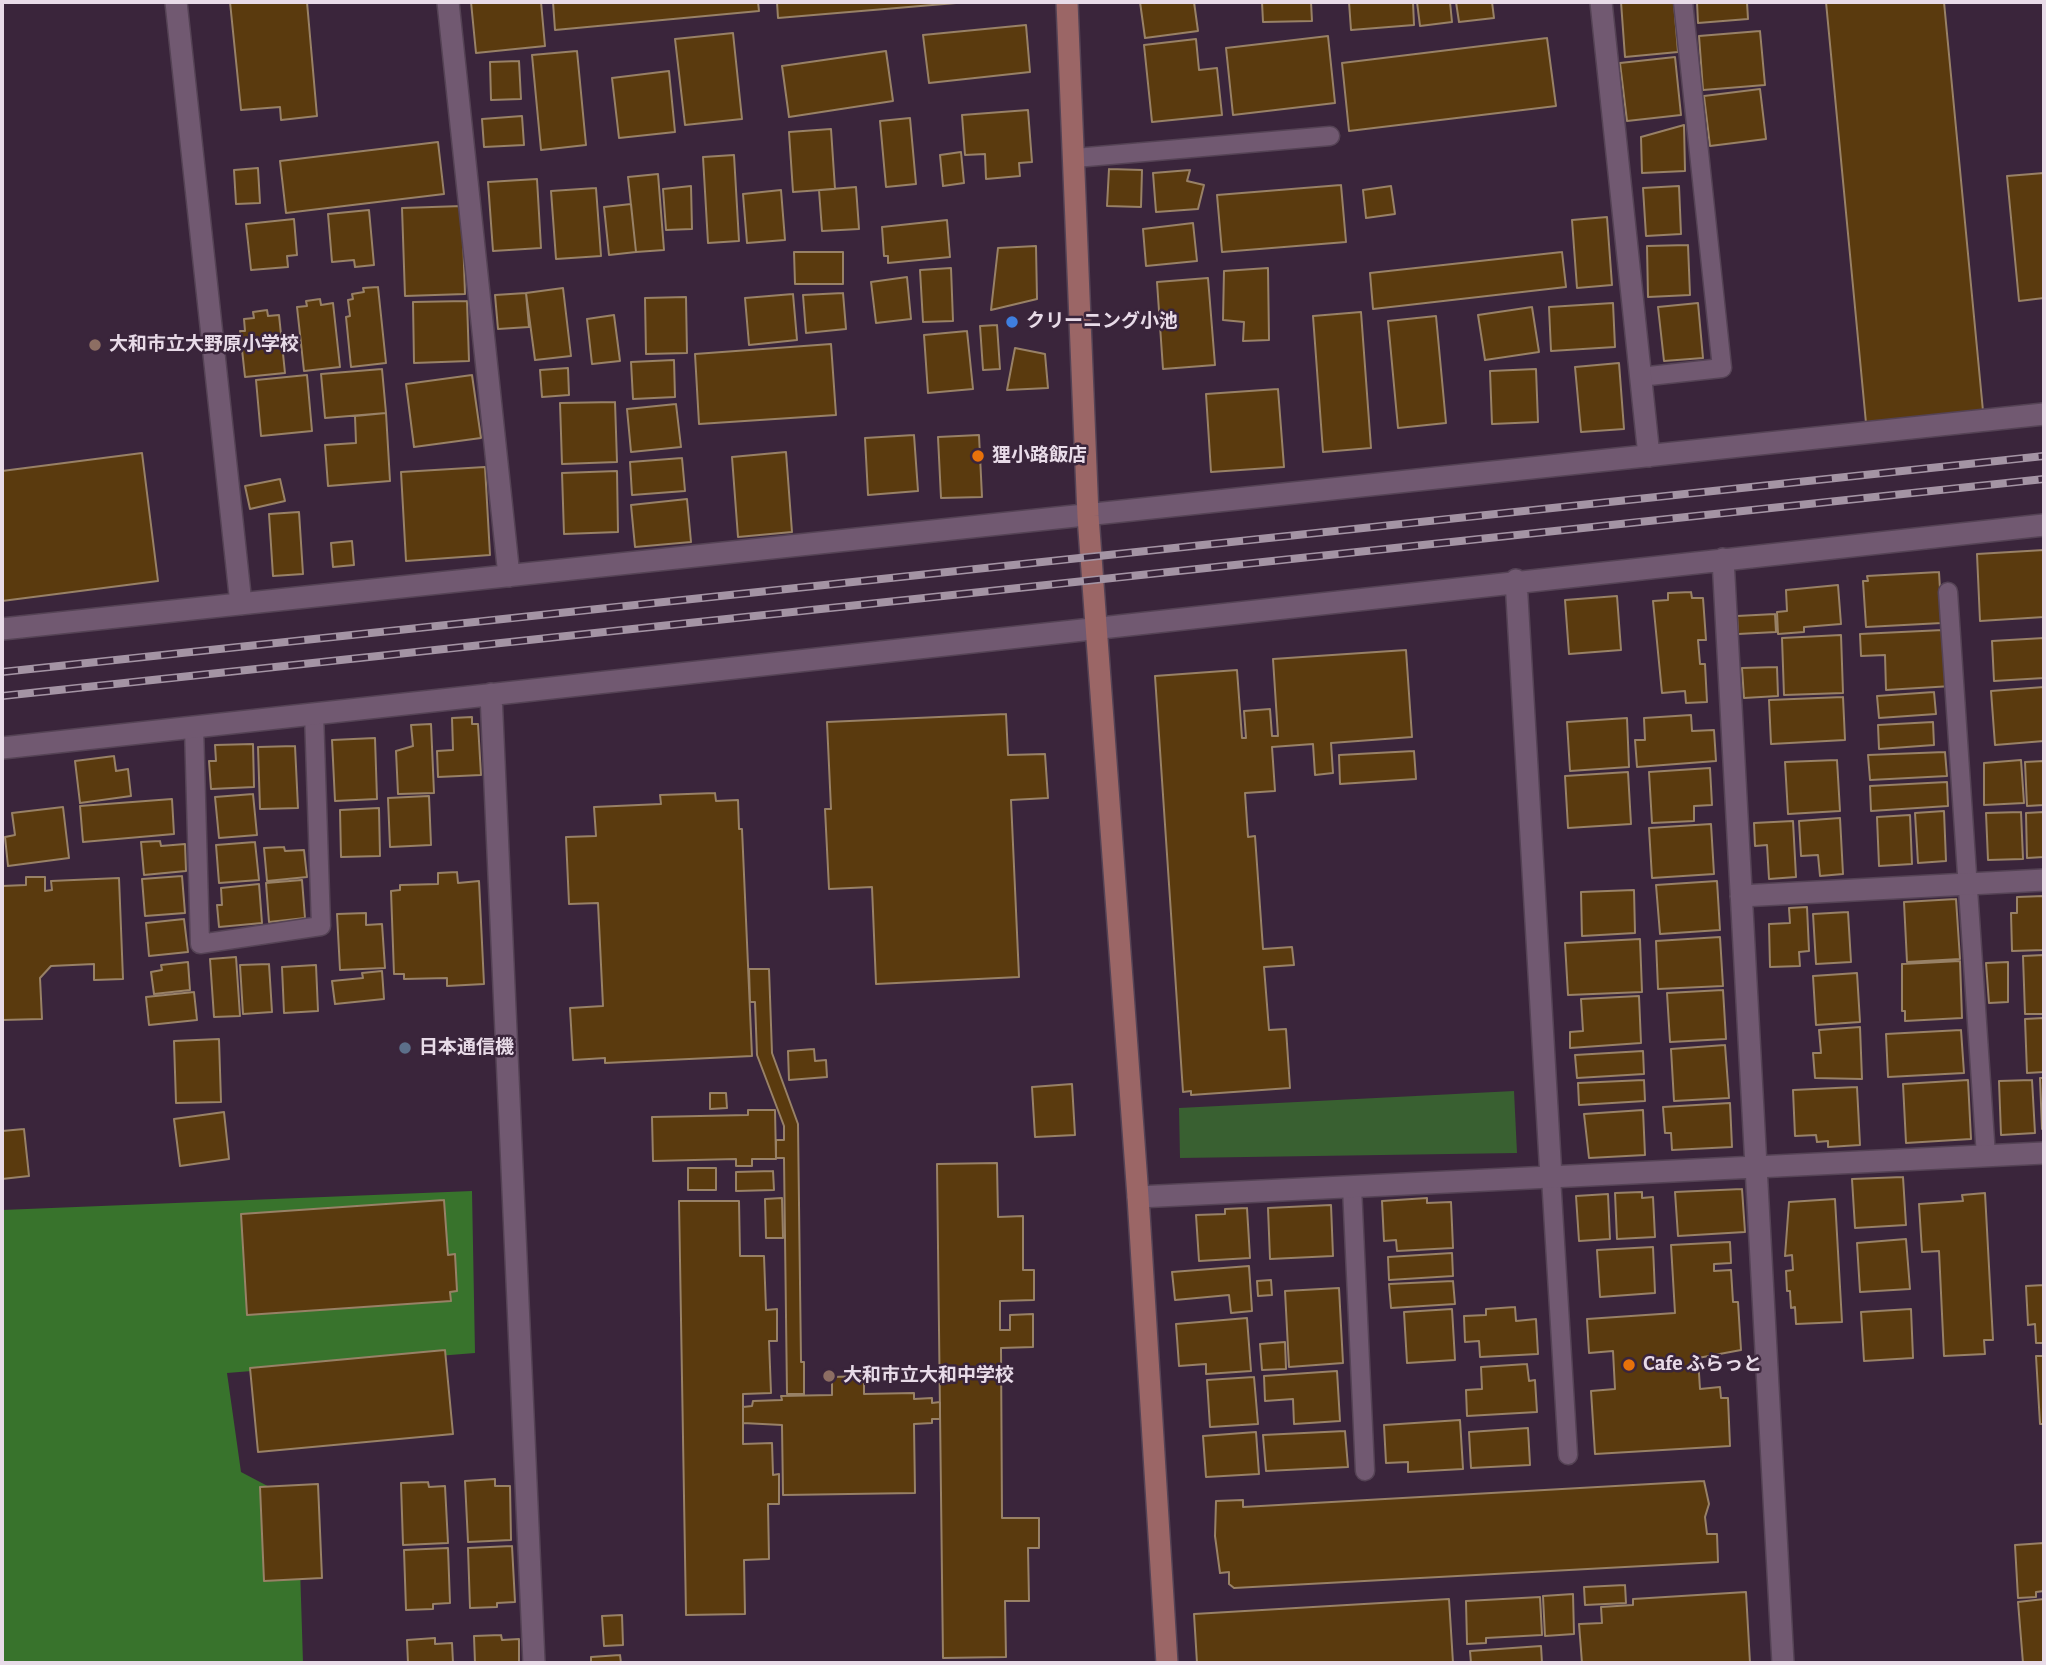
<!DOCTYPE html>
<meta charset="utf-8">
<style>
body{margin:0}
#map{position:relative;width:2046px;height:1665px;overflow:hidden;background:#3a253b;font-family:Bitter,serif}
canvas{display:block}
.frame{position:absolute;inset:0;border:4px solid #e8dbe8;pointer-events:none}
</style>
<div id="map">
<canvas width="2046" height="1665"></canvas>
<div class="frame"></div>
</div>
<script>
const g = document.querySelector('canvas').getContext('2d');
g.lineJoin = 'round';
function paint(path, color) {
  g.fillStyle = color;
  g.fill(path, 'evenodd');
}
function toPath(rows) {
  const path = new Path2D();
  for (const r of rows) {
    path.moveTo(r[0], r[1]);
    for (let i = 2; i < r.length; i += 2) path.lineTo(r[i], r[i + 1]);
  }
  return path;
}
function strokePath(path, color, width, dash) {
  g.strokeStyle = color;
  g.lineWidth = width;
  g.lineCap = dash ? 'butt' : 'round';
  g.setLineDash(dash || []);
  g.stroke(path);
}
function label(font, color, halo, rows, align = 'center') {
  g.font = font + ' Bitter,"Noto Sans JP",serif';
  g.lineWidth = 5;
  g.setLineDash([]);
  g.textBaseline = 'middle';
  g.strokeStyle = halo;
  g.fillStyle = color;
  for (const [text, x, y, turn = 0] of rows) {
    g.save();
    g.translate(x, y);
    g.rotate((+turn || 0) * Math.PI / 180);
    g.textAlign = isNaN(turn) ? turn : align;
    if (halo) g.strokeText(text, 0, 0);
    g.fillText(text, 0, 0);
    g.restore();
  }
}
paint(toPath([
 [1514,1091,1517,1153,1180,1158,1179,1108]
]), '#396031');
paint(toPath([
 [472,1191,475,1353,227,1373,241,1472,298,1502,303,1663,2,1663,2,1210]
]), '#38732c');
const building = toPath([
 [230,2,307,2,317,116,281,120,280,107,241,110,230,2],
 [471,2,541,2,545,46,476,53,471,2],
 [553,2,758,2,759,11,555,30,553,2],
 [777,2,968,2,778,18,777,2],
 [1140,2,1194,2,1198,31,1145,38,1140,2],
 [1262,2,1311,2,1312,21,1263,22,1262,2],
 [1349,2,1413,2,1414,25,1351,30,1349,2],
 [1417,2,1450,2,1452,22,1420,26,1417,2],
 [1456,2,1492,2,1494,18,1459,22,1456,2],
 [1621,2,1674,2,1678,52,1625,57,1621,2],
 [1697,2,1747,2,1748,19,1698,23,1697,2],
 [1826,2,1944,2,1983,411,1866,423,1826,2],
 [1026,25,1030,72,929,83,923,35,1026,25],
 [1760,31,1765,85,1703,90,1699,36,1760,31],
 [733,33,742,119,685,125,675,39,733,33],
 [1328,36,1335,103,1233,115,1226,48,1328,36],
 [1547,38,1556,106,1349,131,1342,63,1547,38],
 [1196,39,1199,70,1217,68,1222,115,1152,122,1144,45,1196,39],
 [577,51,586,145,541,150,532,55,577,51],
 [886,51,893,101,789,117,782,66,886,51],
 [1675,57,1681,115,1627,121,1620,63,1675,57],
 [519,61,521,99,491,100,490,62,519,61],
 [669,71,675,132,619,138,612,78,669,71],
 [1760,89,1766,139,1710,146,1704,96,1760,89],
 [1028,110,1032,162,1019,163,1020,176,986,179,985,154,965,155,962,115,1028,110],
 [522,116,524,145,484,147,482,119,522,116],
 [910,118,916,184,886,187,880,121,910,118],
 [1684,125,1685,171,1642,173,1641,137,1684,125],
 [831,129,835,189,793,192,789,132,831,129],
 [438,142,444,194,286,213,280,161,438,142],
 [961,152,964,183,943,186,940,155,961,152],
 [734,155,739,241,708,243,703,157,734,155],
 [258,168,260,203,236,204,234,170,258,168],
 [1109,169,1142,170,1141,207,1107,206,1109,169],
 [1190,170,1187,181,1204,185,1198,209,1156,212,1153,173,1190,170],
 [2044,173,2044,298,2019,301,2007,176,2044,173],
 [658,174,664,250,636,252,628,177,658,174],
 [537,179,541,248,493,251,488,182,537,179],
 [1341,185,1346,242,1222,252,1217,195,1341,185],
 [691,186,692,229,666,230,663,189,691,186],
 [1391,186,1395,214,1366,218,1363,190,1391,186],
 [1679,186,1681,234,1646,236,1643,188,1679,186],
 [856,187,859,229,822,231,819,190,856,187],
 [596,188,601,256,556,259,551,191,596,188],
 [781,190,785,240,747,243,743,194,781,190],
 [631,204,636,252,609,255,604,207,631,204],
 [462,206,465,294,405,296,402,208,462,206],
 [369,210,374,265,355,267,354,260,332,262,328,214,369,210],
 [1607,217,1612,285,1577,288,1572,220,1607,217],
 [294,219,297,255,287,256,288,267,251,270,246,224,294,219],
 [947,220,950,257,888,263,888,256,884,256,882,227,947,220],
 [1193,223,1197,261,1146,266,1143,229,1193,223],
 [1688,245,1690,295,1648,297,1647,246,1688,245],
 [1036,246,1037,299,991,310,998,248,1036,246],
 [794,252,843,252,843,284,795,284,794,252],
 [1562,252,1566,287,1373,309,1370,273,1562,252],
 [951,268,953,321,923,322,920,270,951,268],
 [1268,268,1269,340,1243,341,1244,322,1223,320,1224,271,1268,268],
 [907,277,911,319,876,323,871,282,907,277],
 [1208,278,1215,365,1163,369,1157,282,1208,278],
 [378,287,386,363,351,367,346,317,350,316,348,300,353,299,352,294,364,292,363,288,378,287],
 [563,288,571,356,535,360,526,293,563,288],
 [526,293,529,327,498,329,495,295,526,293],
 [843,293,846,329,806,333,803,295,843,293],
 [793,294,797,340,749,345,745,298,793,294],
 [686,297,687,353,646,354,645,298,686,297],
 [320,299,321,305,333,303,340,367,304,371,297,307,307,306,306,301,320,299],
 [467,301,469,361,414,363,413,302,467,301],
 [1613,303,1615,347,1551,351,1549,307,1613,303],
 [1698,303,1703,358,1664,361,1658,307,1698,303],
 [1532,307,1539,352,1485,360,1478,315,1532,307],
 [267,310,268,316,279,315,285,373,245,377,240,331,245,331,244,319,254,318,253,312,267,310],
 [1361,312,1371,448,1323,452,1313,316,1361,312],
 [614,315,620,361,592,364,587,319,614,315],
 [1436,316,1446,423,1398,428,1388,321,1436,316],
 [997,325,1000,369,983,370,980,326,997,325],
 [967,331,973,389,928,393,924,335,967,331],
 [831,344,836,415,699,424,695,354,831,344],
 [1015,348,1045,354,1048,388,1007,390,1015,348],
 [674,360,675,397,633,399,631,362,674,360],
 [1619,363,1624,429,1581,432,1575,367,1619,363],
 [568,368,569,395,542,397,540,370,568,368],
 [382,369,386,413,325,418,321,374,382,369],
 [1536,369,1538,422,1492,424,1490,371,1536,369],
 [307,375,312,431,261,436,256,380,307,375],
 [472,375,481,438,414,447,406,384,472,375],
 [1278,389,1284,467,1211,472,1206,394,1278,389],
 [615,402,617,462,562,464,560,403,615,402],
 [676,404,681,447,631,452,627,409,676,404],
 [386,413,390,481,328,486,325,445,356,443,355,416,386,413],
 [914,435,918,491,868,495,865,438,914,435],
 [979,435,982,497,941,498,938,437,979,435],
 [786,452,792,532,738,537,732,457,786,452],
 [142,453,158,581,2,601,2,471,142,453],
 [682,458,685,491,632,495,630,462,682,458],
 [485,467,490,555,406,561,401,472,485,467],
 [617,471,618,532,564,534,562,473,617,471],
 [280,479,285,501,250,509,245,486,280,479],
 [687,499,691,542,635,547,631,505,687,499],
 [299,512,303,574,273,576,269,514,299,512],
 [352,541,354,565,333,567,331,543,352,541],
 [2044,550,2044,617,1980,621,1977,554,2044,550],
 [1939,572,1942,623,1866,627,1863,581,1868,581,1867,576,1939,572],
 [1838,585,1841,624,1804,627,1804,632,1778,634,1777,612,1787,611,1786,590,1838,585],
 [1691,592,1692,598,1703,598,1706,640,1698,640,1700,664,1705,664,1707,702,1686,703,1685,691,1662,693,1653,601,1668,600,1668,593,1691,592],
 [1617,596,1621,650,1569,654,1565,600,1617,596],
 [1775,614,1776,632,1738,634,1737,616,1775,614],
 [1943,630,1952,686,1886,690,1885,655,1861,656,1860,634,1943,630],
 [1841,635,1843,693,1784,695,1782,638,1841,635],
 [2044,638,2044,678,1994,681,1992,641,2044,638],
 [1406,650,1412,737,1331,743,1333,773,1315,775,1313,744,1272,747,1275,791,1245,793,1248,837,1255,836,1263,949,1292,947,1294,965,1264,967,1269,1030,1286,1029,1290,1088,1191,1095,1191,1091,1183,1092,1155,676,1237,670,1242,738,1246,738,1244,711,1270,709,1272,736,1278,736,1273,659,1406,650],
 [1777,667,1778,696,1744,698,1742,668,1777,667],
 [2044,687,2044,741,1995,745,1991,691,2044,687],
 [1934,692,1936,714,1879,718,1877,696,1934,692],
 [1843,697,1845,740,1771,744,1769,700,1843,697],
 [1006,714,1008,755,1045,754,1048,798,1011,800,1019,977,876,984,872,887,829,889,825,809,831,809,827,722,1006,714],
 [1691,715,1692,731,1714,730,1716,761,1637,767,1635,740,1645,740,1644,718,1691,715],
 [472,717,472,724,478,724,481,775,438,777,437,751,453,750,452,718,472,717],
 [1627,718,1629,767,1570,771,1567,722,1627,718],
 [1933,722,1934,745,1879,749,1878,725,1933,722],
 [431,724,434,793,398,794,396,751,413,746,411,725,431,724],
 [375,738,377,799,335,801,332,740,375,738],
 [253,744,254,787,211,789,209,761,216,761,215,745,253,744],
 [295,746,298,808,260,809,258,747,295,746],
 [1414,751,1416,779,1340,784,1339,755,1414,751],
 [1945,752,1947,776,1870,780,1868,755,1945,752],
 [114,756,116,771,128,769,131,796,80,803,75,761,114,756],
 [1837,760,1840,811,1788,814,1785,762,1837,760],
 [2021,760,2024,803,1984,805,1984,763,2021,760],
 [2044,761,2044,805,2027,806,2025,762,2044,761],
 [1710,768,1712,805,1694,806,1694,821,1652,823,1649,772,1710,768],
 [1628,772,1631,824,1568,828,1565,776,1628,772],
 [1947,782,1948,806,1871,811,1870,786,1947,782],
 [715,793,716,801,738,800,739,829,742,829,752,1056,605,1063,605,1058,573,1060,570,1008,603,1006,598,903,569,904,566,837,596,836,594,807,661,804,660,795,715,793],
 [253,794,257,835,219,838,215,797,253,794],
 [429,796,431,845,390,847,388,798,429,796],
 [172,799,174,834,83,842,80,806,172,799],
 [63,807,69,858,8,866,5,837,15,835,12,813,63,807],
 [379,808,380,856,341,857,340,810,379,808],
 [1944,811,1946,861,1918,863,1915,813,1944,811],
 [2021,812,2023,859,1988,860,1986,813,2021,812],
 [2044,812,2044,857,2027,858,2026,813,2044,812],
 [1910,815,1912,864,1879,866,1877,817,1910,815],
 [1840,818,1843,874,1820,876,1818,855,1801,856,1799,821,1840,818],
 [1793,821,1796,877,1769,879,1767,845,1755,846,1754,823,1793,821],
 [1711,824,1714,874,1652,878,1649,828,1711,824],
 [160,841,161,846,185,844,186,871,144,875,141,842,160,841],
 [255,842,259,880,219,883,216,845,255,842],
 [284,847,285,851,304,850,307,877,267,881,264,848,284,847],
 [457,872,458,883,479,881,484,984,447,986,447,978,404,979,404,974,394,974,391,891,400,890,400,885,438,884,438,873,457,872],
 [182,876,185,913,145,916,142,879,182,876],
 [26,877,45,877,45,891,52,890,51,881,119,878,123,979,94,980,94,964,51,966,40,978,42,1019,2,1020,2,886,26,885,26,877],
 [302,880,305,918,269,922,266,883,302,880],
 [1717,881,1720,930,1660,934,1656,885,1717,881],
 [259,884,262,923,219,927,217,905,222,905,221,888,259,884],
 [1634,890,1635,933,1582,936,1581,892,1634,890],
 [2044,896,2044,950,2012,951,2011,913,2017,913,2017,897,2044,896],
 [1956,899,1960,959,1907,962,1904,902,1956,899],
 [1807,907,1809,951,1799,952,1800,966,1770,967,1769,924,1790,923,1789,908,1807,907],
 [1848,912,1851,962,1816,964,1813,914,1848,912],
 [366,913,366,925,382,924,385,968,340,970,337,914,366,913],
 [184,919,188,952,149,956,146,923,184,919],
 [1720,937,1723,986,1658,989,1656,941,1720,937],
 [1640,939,1642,992,1568,995,1565,943,1640,939],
 [2044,955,2044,1014,2025,1014,2023,956,2044,955],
 [236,957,240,1016,214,1017,210,959,236,957],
 [1960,961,1962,1018,1905,1021,1905,1011,1902,1011,1902,964,1960,961],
 [188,962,190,990,154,994,151,972,162,970,161,965,188,962],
 [2008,962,2008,1002,1989,1003,1986,963,2008,962],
 [269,964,272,1012,243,1014,240,965,269,964],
 [316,965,318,1011,284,1013,282,967,316,965],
 [749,969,769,969,772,1053,798,1124,801,1362,804,1362,804,1394,787,1394,784,1158,776,1158,776,1140,784,1140,784,1126,757,1055,755,1002,750,1002,749,969],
 [382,971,384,999,335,1004,332,981,363,978,362,973,382,971],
 [1857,973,1860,1022,1816,1025,1813,976,1857,973],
 [1723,990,1726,1039,1670,1042,1667,993,1723,990],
 [194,992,197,1020,149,1025,146,997,194,992],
 [1639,996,1641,1043,1570,1048,1570,1032,1583,1031,1581,999,1639,996],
 [2044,1018,2044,1072,2027,1073,2025,1019,2044,1018],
 [1860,1027,1862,1079,1815,1078,1813,1053,1821,1053,1819,1030,1860,1027],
 [1961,1030,1964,1073,1888,1077,1886,1034,1961,1030],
 [219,1039,221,1102,176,1103,174,1041,219,1039],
 [1725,1045,1729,1098,1674,1101,1671,1049,1725,1045],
 [814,1049,815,1061,826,1060,827,1077,789,1080,788,1051,814,1049],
 [1643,1051,1644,1074,1577,1078,1575,1055,1643,1051],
 [2040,1078,2044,1078,2044,1129,2042,1129,2040,1078],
 [1644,1080,1645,1101,1579,1105,1578,1083,1644,1080],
 [1968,1080,1971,1139,1906,1143,1903,1084,1968,1080],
 [2032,1080,2035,1133,2001,1135,1999,1081,2032,1080],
 [1072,1084,1075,1135,1035,1137,1032,1087,1072,1084],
 [1857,1087,1860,1145,1828,1147,1828,1141,1817,1142,1816,1135,1795,1136,1793,1090,1857,1087],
 [710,1093,726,1093,727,1108,710,1109,710,1093],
 [1730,1103,1732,1147,1672,1150,1671,1133,1665,1133,1663,1107,1730,1103],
 [748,1110,775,1110,776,1159,752,1159,752,1166,736,1166,736,1159,653,1161,652,1117,748,1115,748,1110],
 [1643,1110,1645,1155,1589,1158,1584,1114,1643,1110],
 [224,1112,229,1159,180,1166,174,1119,224,1112],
 [24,1129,29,1176,2,1179,2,1131,24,1129],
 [997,1163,998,1217,1023,1216,1023,1270,1034,1270,1034,1300,1000,1301,1000,1330,1010,1330,1010,1315,1033,1314,1033,1347,1001,1348,1002,1518,1039,1518,1039,1548,1028,1548,1029,1601,1005,1601,1006,1657,943,1658,937,1164,997,1163],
 [688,1168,716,1168,716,1190,688,1190,688,1168],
 [773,1171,774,1190,736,1191,736,1172,773,1171],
 [1903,1177,1906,1225,1855,1228,1852,1179,1903,1177],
 [1742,1189,1745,1232,1678,1236,1675,1192,1742,1189],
 [1642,1192,1642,1198,1653,1197,1655,1237,1617,1239,1615,1193,1642,1192],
 [1985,1193,1993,1340,1984,1340,1985,1354,1944,1356,1939,1251,1922,1252,1919,1204,1963,1201,1962,1195,1985,1193],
 [1608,1194,1610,1239,1579,1241,1576,1196,1608,1194],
 [782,1198,783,1238,766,1238,765,1199,782,1198],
 [1427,1198,1427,1203,1451,1202,1453,1248,1397,1251,1396,1240,1384,1241,1382,1201,1427,1198],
 [1835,1199,1842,1322,1796,1324,1795,1307,1791,1308,1790,1291,1787,1291,1786,1271,1793,1270,1792,1255,1785,1256,1789,1202,1835,1199],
 [444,1200,448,1255,455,1254,457,1291,450,1292,451,1301,247,1315,241,1214,444,1200],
 [679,1201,739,1201,740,1256,764,1256,766,1310,777,1309,777,1341,769,1341,771,1393,743,1394,743,1444,772,1443,773,1475,779,1474,779,1504,768,1504,769,1559,744,1560,745,1614,686,1615,679,1201],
 [1331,1205,1333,1256,1270,1259,1268,1208,1331,1205],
 [1247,1208,1250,1258,1199,1261,1196,1215,1225,1214,1225,1209,1247,1208],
 [1906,1239,1910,1289,1860,1292,1857,1243,1906,1239],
 [1730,1242,1731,1263,1714,1264,1714,1271,1731,1270,1733,1302,1738,1302,1741,1350,1698,1358,1700,1389,1720,1387,1721,1398,1728,1398,1730,1446,1595,1454,1591,1391,1615,1389,1613,1351,1589,1353,1587,1319,1675,1313,1671,1245,1730,1242],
 [1653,1247,1655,1293,1600,1297,1597,1250,1653,1247],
 [1452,1253,1453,1276,1389,1280,1388,1257,1452,1253],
 [1249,1266,1252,1311,1231,1313,1229,1295,1175,1300,1172,1272,1249,1266],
 [2043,1266,2044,1266,2044,1343,2036,1343,2035,1324,2028,1325,2026,1286,2044,1285,2043,1266],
 [1271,1280,1272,1295,1258,1296,1257,1281,1271,1280],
 [1453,1281,1455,1304,1391,1308,1389,1284,1453,1281],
 [1339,1288,1343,1363,1289,1367,1285,1291,1339,1288],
 [1515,1307,1516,1321,1536,1319,1538,1354,1480,1357,1479,1341,1465,1342,1464,1316,1486,1315,1486,1309,1515,1307],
 [1452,1309,1455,1360,1407,1363,1404,1312,1452,1309],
 [1911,1309,1913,1358,1864,1361,1861,1312,1911,1309],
 [1247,1318,1251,1371,1206,1374,1206,1364,1179,1366,1176,1324,1247,1318],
 [1285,1342,1286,1369,1262,1370,1260,1344,1285,1342],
 [445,1350,453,1434,258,1452,250,1368,445,1350],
 [2036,1356,2044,1356,2044,1424,2040,1424,2036,1356],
 [1527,1364,1529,1381,1535,1380,1537,1412,1467,1416,1466,1390,1482,1389,1481,1367,1527,1364],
 [1337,1371,1340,1421,1294,1424,1293,1399,1265,1401,1264,1376,1337,1371],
 [864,1376,864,1394,914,1393,914,1399,932,1398,932,1403,940,1402,940,1419,932,1419,932,1423,914,1424,915,1493,783,1495,782,1425,743,1423,743,1407,752,1406,753,1401,782,1400,781,1396,832,1395,832,1377,864,1376],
 [1254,1377,1258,1424,1210,1427,1207,1380,1254,1377],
 [1460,1420,1463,1469,1408,1472,1408,1462,1386,1463,1384,1425,1460,1420],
 [1528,1428,1530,1465,1471,1468,1469,1432,1528,1428],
 [1345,1431,1348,1467,1266,1471,1263,1435,1345,1431],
 [1256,1432,1259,1474,1206,1477,1203,1436,1256,1432],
 [495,1479,495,1486,510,1486,511,1540,468,1542,465,1481,495,1479],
 [1704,1481,1709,1504,1705,1517,1707,1534,1717,1534,1718,1562,1234,1588,1229,1584,1229,1572,1220,1573,1215,1536,1216,1501,1243,1500,1243,1507,1704,1481],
 [428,1482,429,1487,445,1486,448,1543,403,1545,401,1483,428,1482],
 [318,1484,322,1578,264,1581,260,1487,318,1484],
 [2044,1543,2044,1591,2036,1592,2036,1597,2018,1598,2015,1545,2044,1543],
 [512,1546,515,1602,497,1603,497,1607,470,1608,468,1548,512,1546],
 [448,1548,450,1603,433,1604,433,1609,406,1610,404,1550,448,1548],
 [1625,1585,1626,1603,1585,1605,1584,1587,1625,1585],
 [1746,1592,1750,1663,1582,1663,1579,1624,1602,1623,1601,1607,1633,1605,1633,1599,1746,1592],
 [1573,1594,1574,1634,1545,1636,1543,1596,1573,1594],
 [1540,1597,1542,1635,1486,1638,1486,1643,1467,1644,1466,1601,1540,1597],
 [1449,1599,1453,1663,1197,1663,1194,1614,1449,1599],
 [2044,1599,2044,1663,2023,1663,2018,1602,2044,1599],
 [622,1615,623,1645,604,1646,602,1616,622,1615],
 [501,1635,502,1640,519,1639,519,1663,475,1663,474,1636,501,1635],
 [435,1638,435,1644,452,1643,453,1663,408,1663,407,1640,435,1638],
 [1541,1646,1542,1663,1471,1663,1470,1651,1541,1646],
 [620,1655,621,1663,591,1663,591,1657,620,1655]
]);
paint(building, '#5a3a0e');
strokePath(building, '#988166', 2);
const lane = toPath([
 [1075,158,1330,136],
 [1640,377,1722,368,1683,2],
 [1948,592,1986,1156],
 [194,727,200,944,321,926,314,713],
 [1551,1177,1568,1455],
 [1352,1187,1365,1471]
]);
const street = toPath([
 [176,2,241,604],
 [448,2,509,576],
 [1601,2,1649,456],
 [1723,559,1783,1663],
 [1516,580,1551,1177],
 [2,629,2044,414],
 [491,694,534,1663],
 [2,748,2044,525],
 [1741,896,2044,880],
 [1138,1197,2044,1153]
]);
const secondary = toPath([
 [1067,2,1088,516,1138,1197,1167,1663]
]);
strokePath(lane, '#554355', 21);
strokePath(street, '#554355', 24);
strokePath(secondary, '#554355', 24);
strokePath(lane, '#715971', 18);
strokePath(street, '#715971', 21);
strokePath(secondary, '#9b6666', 21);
const rail = toPath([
 [2,672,2044,456],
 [2,696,2044,479]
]);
strokePath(rail, '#a494a4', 8);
strokePath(rail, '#3a253b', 5, [16]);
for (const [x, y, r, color] of [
 [1012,322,7,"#3f7fe0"],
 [95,345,7,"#8d6e63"],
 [978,456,7,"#e8710a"],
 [405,1048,7,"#5c6f8a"],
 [1629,1365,7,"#e8710a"],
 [829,1376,7,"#8d6e63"]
]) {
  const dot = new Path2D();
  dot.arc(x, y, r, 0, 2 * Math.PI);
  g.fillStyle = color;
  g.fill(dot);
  strokePath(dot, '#3a253b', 2.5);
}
label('bold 19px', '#e8dbe8', '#3a253b', [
 ["クリーニング小池",1026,322],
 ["大和市立大野原小学校",109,345],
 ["狸小路飯店",992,456],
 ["日本通信機",419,1048],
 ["Cafe ふらっと",1643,1365],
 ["大和市立大和中学校",843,1376]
], 'left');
</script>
